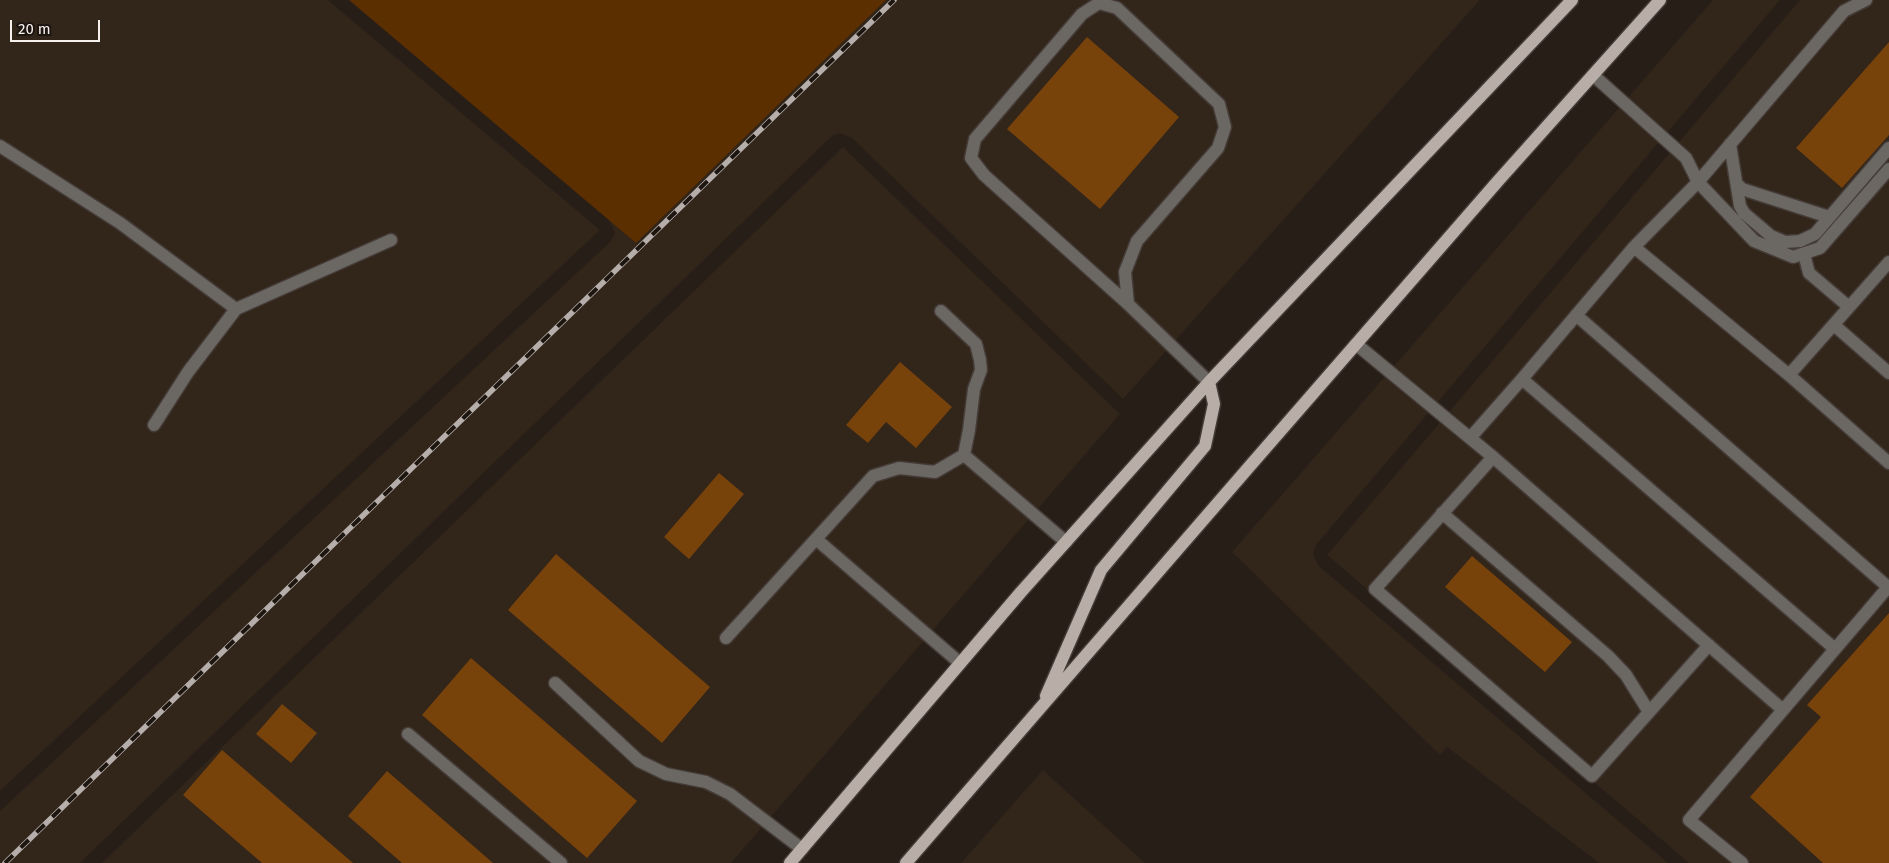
<!DOCTYPE html>
<style>
body{margin:0}
#map{position:relative;width:1889px;height:863px;overflow:hidden;background:#271e18;font-family:"Fira Sans",sans-serif}
canvas{display:block}
.scale{position:absolute;left:10px;top:20px;width:90px;height:22px;box-sizing:border-box;border:2px solid #f6f0ec;border-top:0;padding-left:6px;font-size:15px;line-height:18px;white-space:nowrap;color:#f6f0ec;-webkit-text-stroke:4px #1d150f;paint-order:stroke}
</style>
<div id="map">
<canvas width="1889" height="863"></canvas>
<div class="scale">20 m</div>
</div>
<script>
const g = document.querySelector('canvas').getContext('2d');
g.lineJoin = 'round';
function paint(path, color) {
  g.fillStyle = color;
  g.fill(path, 'evenodd');
}
function toPath(rows) {
  const path = new Path2D();
  for (const r of rows) {
    path.moveTo(r[0], r[1]);
    for (let i = 2; i < r.length; i += 2) path.lineTo(r[i], r[i + 1]);
  }
  return path;
}
function strokePath(path, color, width, dash) {
  g.strokeStyle = color;
  g.lineWidth = width;
  g.lineCap = dash ? 'butt' : 'round';
  g.setLineDash(dash || []);
  g.stroke(path);
}
paint(toPath([
 [0,0,328,0,600,230,0,791],
 [886,0,1480,0,1123,399,852,138,840,133,832,136,80,863,0,863,0,811,611,241,615,233,609,220,636,243],
 [1713,0,1780,0,1316,545,1313,554,1319,566,1668,863,1599,863,1447,747,1440,755,1232,552],
 [1800,0,1889,0,1889,863,1689,863,1327,555],
 [843,147,1120,414,731,863,102,863],
 [1043,770,1145,863,961,863]
]), '#32251a');
paint(toPath([
 [349,0,886,0,636,243]
]), '#5c2f00');
paint(toPath([
 [1087,37,1179,117,1100,209,1007,129],
 [1889,42,1889,135,1842,188,1796,148],
 [900,362,952,407,916,448,886,422,868,443,846,425],
 [719,473,744,494,689,559,664,537],
 [556,554,710,687,662,743,508,610],
 [1472,556,1572,642,1545,672,1445,587],
 [1889,613,1889,863,1823,863,1750,797,1821,717,1807,705],
 [471,658,637,801,587,858,422,715],
 [282,704,317,733,291,763,256,734],
 [222,750,353,863,262,863,183,795],
 [387,771,493,863,402,863,348,816]
]), '#78420b');
const minor = toPath([
 [1866,0,1844,11,1698,182,1754,241,1793,257,1820,248,1889,169],
 [1593,75,1686,158,1698,182,1634,247],
 [1730,144,1740,206,1744,213,1771,236,1785,242,1800,241,1815,234,1889,148],
 [0,146,120,223,236,309,188,372,154,425],
 [1737,184,1742,189,1829,217],
 [1804,254,1809,273,1849,307],
 [1128,304,984,175,971,158,975,139,1082,14,1099,3,1117,8,1219,104,1225,127,1218,148,1137,241,1125,272,1128,304,1209,382],
 [236,309,391,240],
 [1576,315,1888,587],
 [1834,325,1889,373],
 [1356,344,1493,457,1783,710],
 [1789,375,1889,262],
 [1522,379,1835,649],
 [1470,438,1522,379,1634,247,1789,375,1889,463],
 [964,455,1066,542],
 [1493,457,1375,589,1592,776,1709,645],
 [1442,513,1608,656,1626,675,1649,712],
 [816,539,960,663],
 [726,638,873,476,899,468,935,472,964,455,969,430,974,389,981,370,980,360,976,344,941,311],
 [555,683,639,761,666,774,706,782,730,794,802,849],
 [408,734,561,863],
 [1742,863,1689,820,1889,586]
]);
const major = toPath([
 [1046,696,1101,570,1205,446,1214,404,1209,382],
 [790,863,1021,592,1209,382,1572,0],
 [906,863,1249,467,1498,181,1660,0]
]);
strokePath(minor, '#443b36', 15);
strokePath(major, '#443b36', 15);
strokePath(minor, '#6b6763', 12);
strokePath(major, '#b8aea7', 12);
const rail = toPath([
 [5,863,894,0]
]);
strokePath(rail, '#b5aeaa', 5.5);
strokePath(rail, '#1d150f', 4, [11]);
</script>
